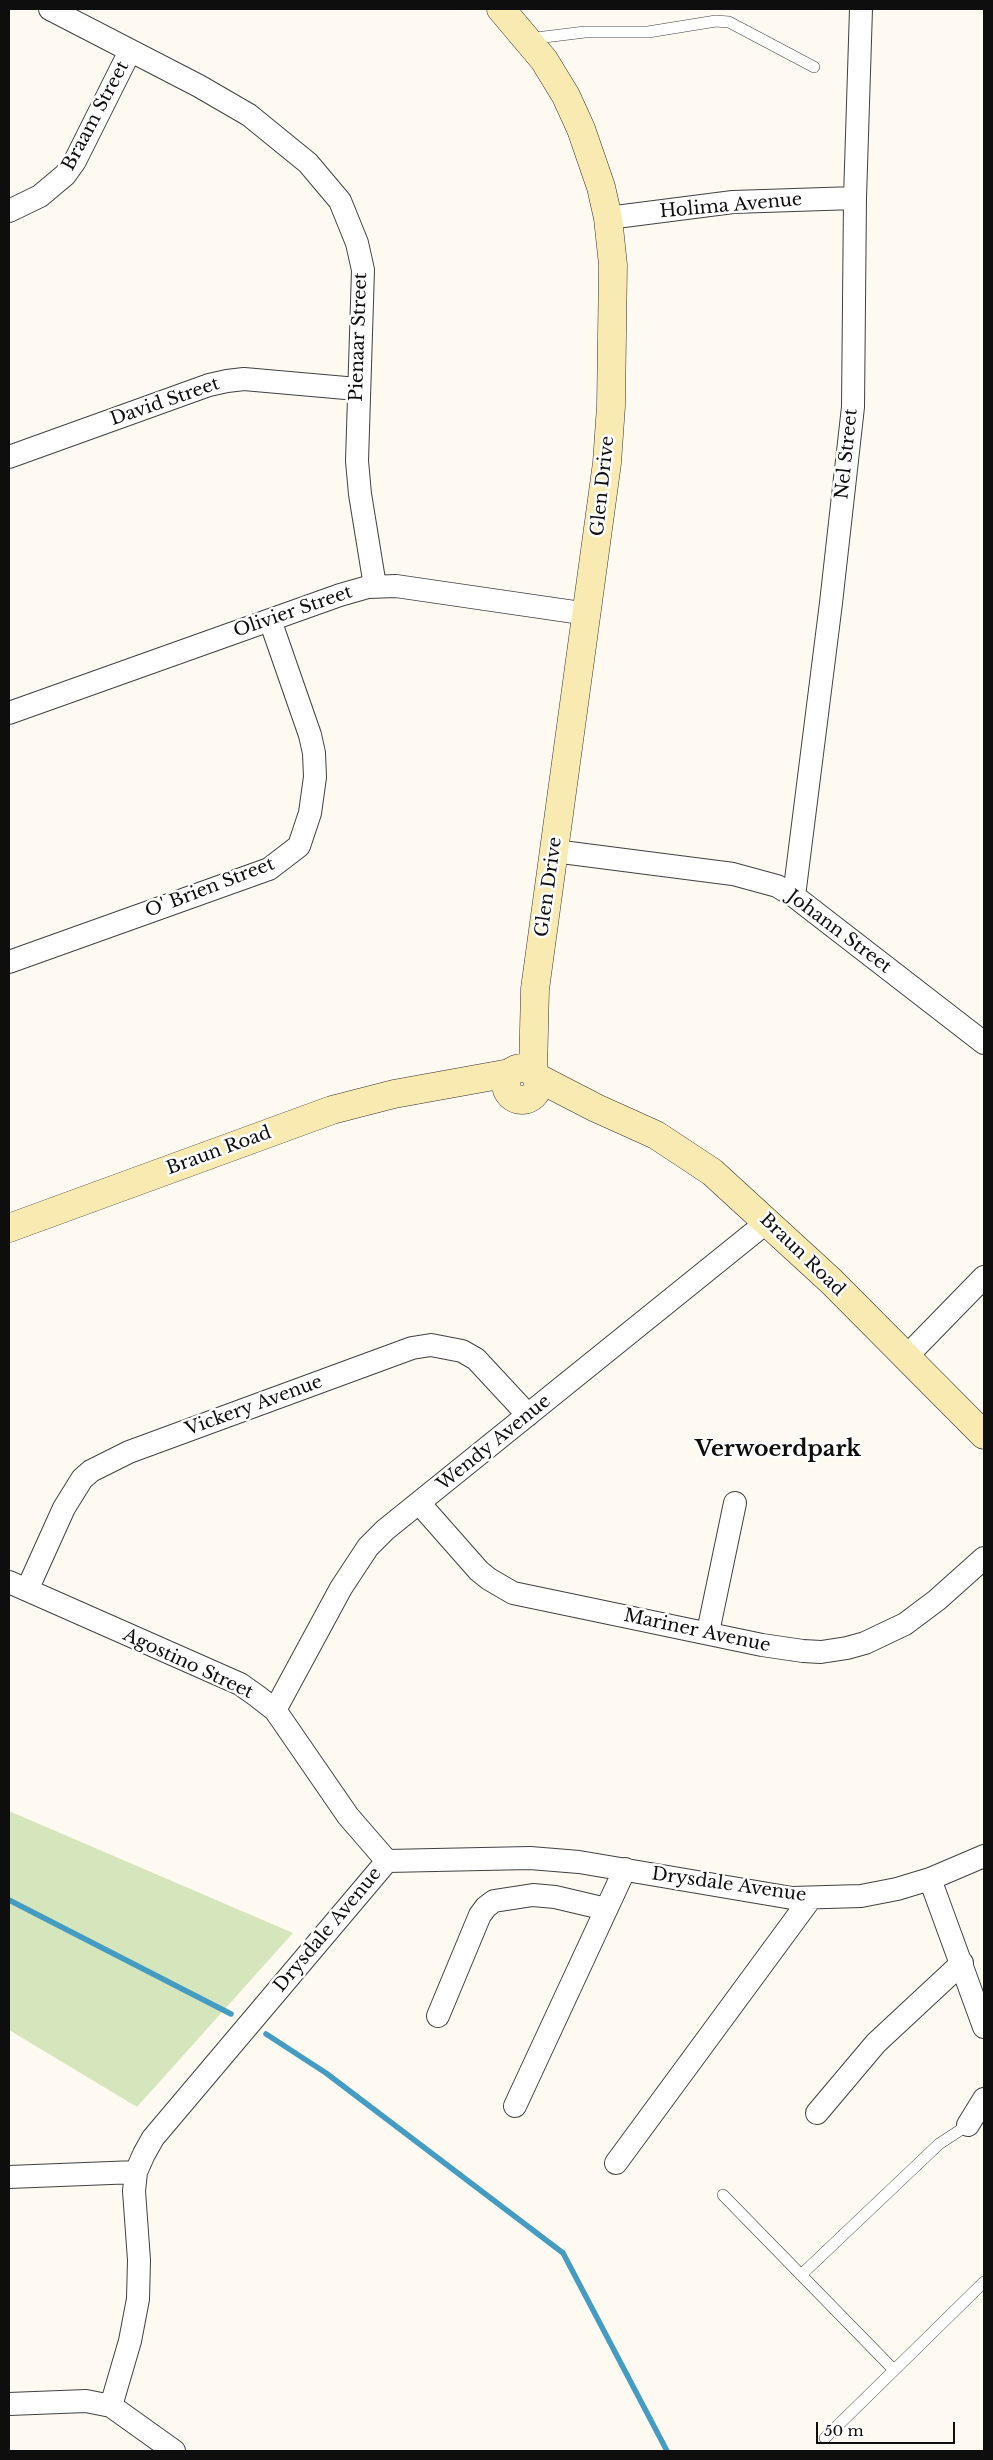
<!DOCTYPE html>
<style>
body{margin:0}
#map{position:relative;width:993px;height:2460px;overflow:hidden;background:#fefaf1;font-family:"Libre Baskerville",serif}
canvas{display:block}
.frame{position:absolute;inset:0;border:10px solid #0e0e0e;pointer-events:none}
.scale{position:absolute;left:816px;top:2422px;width:139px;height:22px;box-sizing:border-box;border:2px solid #0e0e0e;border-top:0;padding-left:6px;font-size:15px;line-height:18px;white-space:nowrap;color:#0e0e0e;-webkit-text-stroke:4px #fff;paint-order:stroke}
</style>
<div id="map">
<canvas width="993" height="2460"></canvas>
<div class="frame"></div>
<div class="scale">50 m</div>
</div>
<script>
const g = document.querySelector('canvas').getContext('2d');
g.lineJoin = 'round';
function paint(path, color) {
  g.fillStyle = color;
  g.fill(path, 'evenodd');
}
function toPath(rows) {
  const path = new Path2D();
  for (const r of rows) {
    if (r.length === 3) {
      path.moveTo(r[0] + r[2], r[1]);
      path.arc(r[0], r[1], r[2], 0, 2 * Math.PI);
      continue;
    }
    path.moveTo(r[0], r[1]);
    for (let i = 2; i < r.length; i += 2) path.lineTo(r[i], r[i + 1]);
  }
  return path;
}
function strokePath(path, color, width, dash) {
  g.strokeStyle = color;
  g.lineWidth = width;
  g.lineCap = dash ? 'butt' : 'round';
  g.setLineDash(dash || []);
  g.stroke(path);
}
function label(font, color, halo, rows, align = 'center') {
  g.font = font + ' "Libre Baskerville",serif';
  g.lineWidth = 5;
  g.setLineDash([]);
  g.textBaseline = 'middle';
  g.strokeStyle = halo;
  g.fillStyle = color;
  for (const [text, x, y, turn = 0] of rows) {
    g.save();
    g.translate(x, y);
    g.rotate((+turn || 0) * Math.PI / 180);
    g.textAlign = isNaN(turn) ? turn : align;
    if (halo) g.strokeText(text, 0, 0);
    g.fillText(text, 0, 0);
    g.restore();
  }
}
paint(toPath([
 [9,1811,293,1933,137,2107,9,2030]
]), '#d6e6bc');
strokePath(toPath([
 [9,1900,231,2014],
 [266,2034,326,2073,563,2253,667,2451]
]), '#459cc3', 5.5);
const lane = toPath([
 [528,39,585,32,648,32,716,21,729,22,814,67],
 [723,2195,894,2370],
 [801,2275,939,2144,968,2125],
 [825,2438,984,2282]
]);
const street = toPath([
 [50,9,199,86,249,115,308,163,340,201,357,243,363,270,357,461,360,494,375,586],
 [9,211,40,196,65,175,75,161,130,51],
 [608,218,733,202,855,198],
 [9,457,209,385,227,381,244,379,357,389],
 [9,713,340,595,368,587,396,586,588,614],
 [554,851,733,874,777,886,794,896,984,1043],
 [794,896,831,603,853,407,855,198,861,9],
 [9,962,269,869,299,846,310,813,315,777,314,753,310,735,270,620],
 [906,1357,984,1277],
 [419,1503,479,1571,489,1579,513,1593,762,1645,803,1651,821,1652,847,1648,865,1643,905,1624,937,1600,984,1558],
 [9,1582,240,1684,257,1696,275,1710,348,1816,387,1861],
 [27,1590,64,1508,82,1479,91,1471,129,1452,412,1348,431,1345,462,1351,476,1359,528,1415],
 [708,1632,735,1503],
 [275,1710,341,1588,368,1547,385,1530,767,1222],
 [930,1879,984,2027],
 [438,2016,480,1915,486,1907,494,1901,533,1895,555,1897,606,1909],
 [515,2106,625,1869],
 [817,2113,876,2043,962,1963],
 [968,2125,984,2099],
 [616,2163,811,1898],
 [9,2177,136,2172],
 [9,2404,86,2401,111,2406,174,2451],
 [111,2406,130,2341,138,2299,139,2260,134,2191,136,2172,144,2154,153,2138,387,1861,530,1858,579,1862,792,1898,861,1896,897,1889,930,1879,984,1856]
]);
const secondary = toPath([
 [501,9,544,60,566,96,581,129,601,187,608,218,613,265,611,406,607,463,535,989,533,1072],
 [522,1084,16],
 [536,1077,596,1108,656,1135,712,1172,831,1281,984,1435],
 [9,1228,332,1110,394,1094,510,1073]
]);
strokePath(lane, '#414141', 12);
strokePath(street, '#414141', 24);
strokePath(secondary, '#303030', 29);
strokePath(lane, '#fff', 11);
strokePath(street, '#fff', 22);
strokePath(secondary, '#f9eab1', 28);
label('18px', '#0e0e0e', '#fff', [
 ["Braam Street",96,116,-62],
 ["Holima Avenue",731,206,-5],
 ["Pienaar Street",359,337,-88],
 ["David Street",165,402,-19],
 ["Nel Street",847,454,-84],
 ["Glen Drive",603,486,-84],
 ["Olivier Street",293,612,-19],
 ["Glen Drive",549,887,-82],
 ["O' Brien Street",210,888,-21],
 ["Johann Street",839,932,37],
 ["Braun Road",219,1151,-20],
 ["Braun Road",802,1255,44],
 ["Vickery Avenue",254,1406,-20],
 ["Wendy Avenue",494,1443,-39],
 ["Mariner Avenue",697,1631,12],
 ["Agostino Street",188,1664,25],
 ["Drysdale Avenue",729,1885,8],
 ["Drysdale Avenue",328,1930,-50]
]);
label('bold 22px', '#0e0e0e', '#fff', [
 ["Verwoerdpark",778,1450]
]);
</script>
